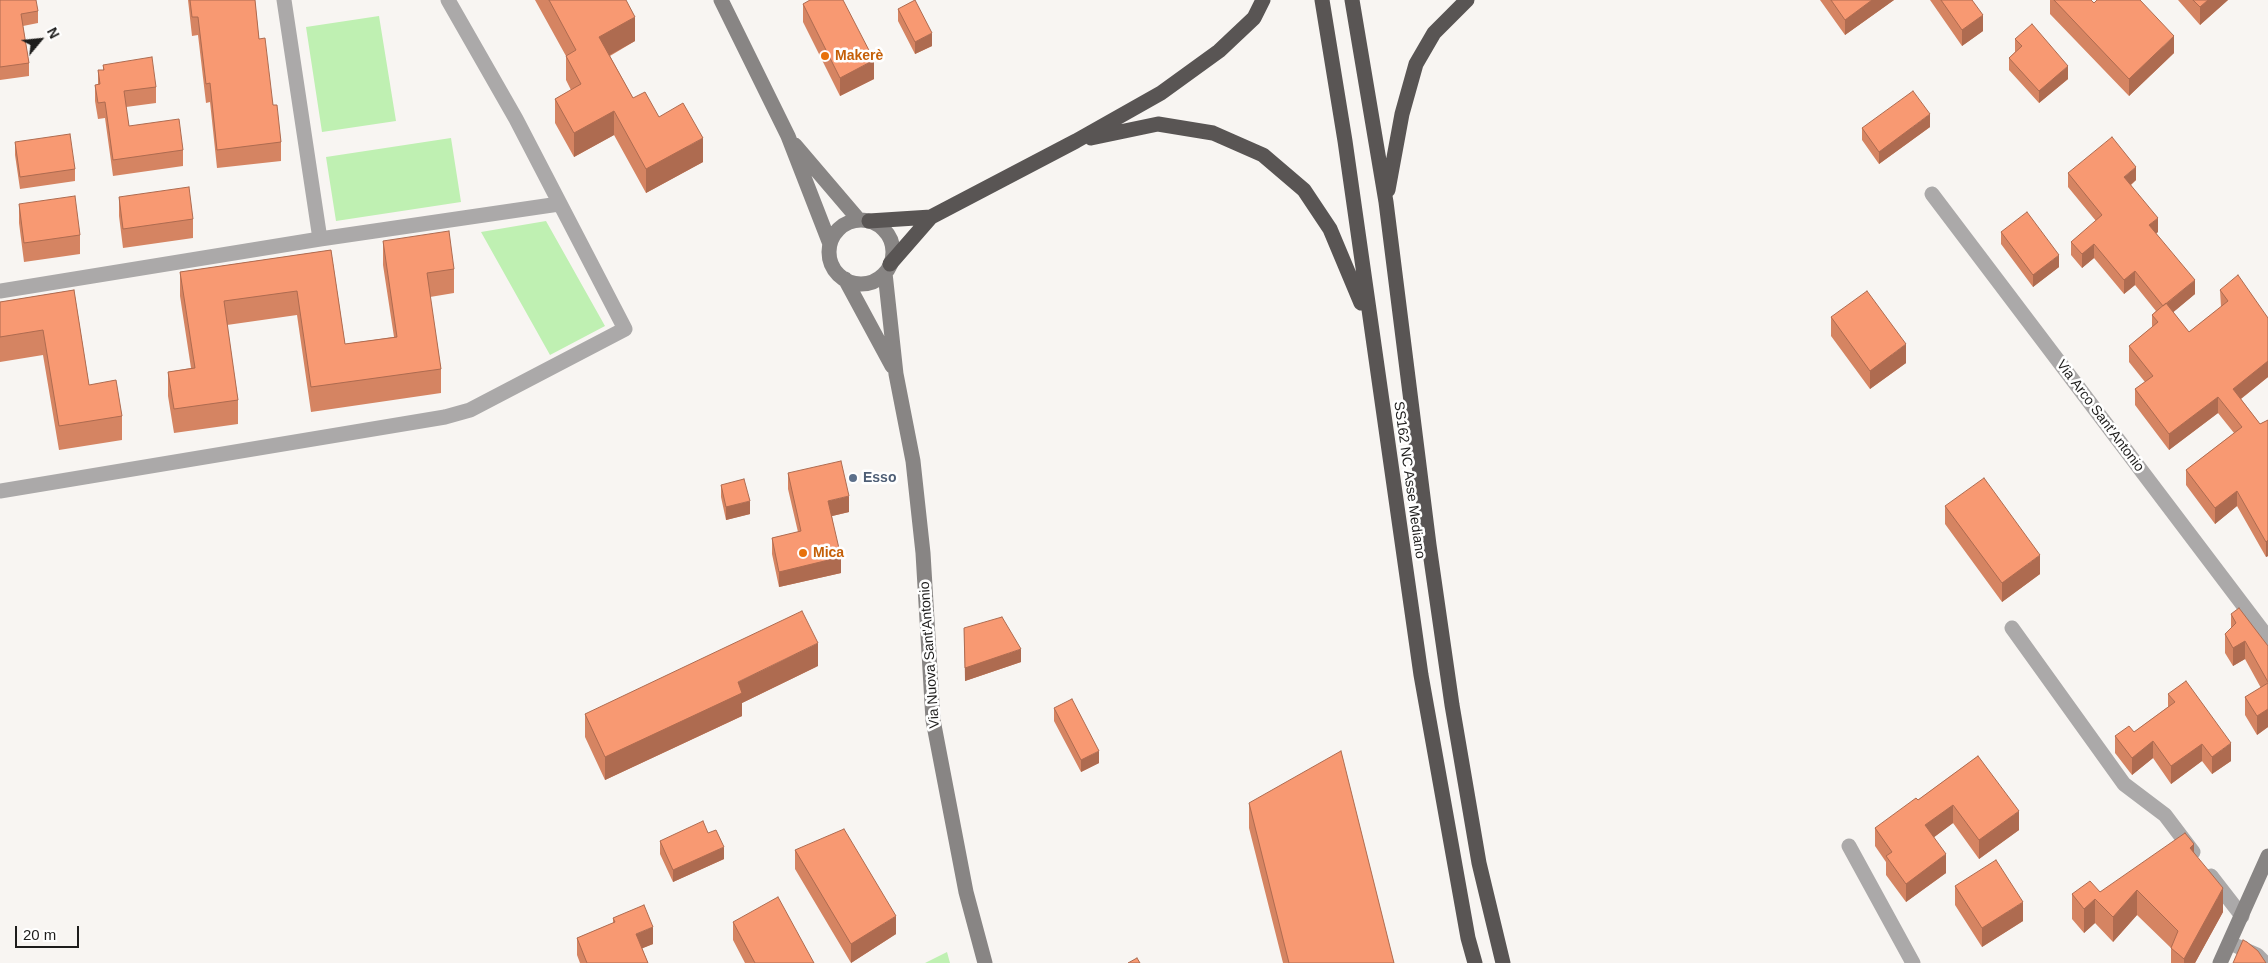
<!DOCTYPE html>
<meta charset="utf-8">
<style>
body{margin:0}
#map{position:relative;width:2268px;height:963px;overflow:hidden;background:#f8f5f2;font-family:Helvetica,sans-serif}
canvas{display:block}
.north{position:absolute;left:15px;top:15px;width:50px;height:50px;-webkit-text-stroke:4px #fff;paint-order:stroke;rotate:62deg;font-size:14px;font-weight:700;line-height:20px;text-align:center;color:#1e1d1c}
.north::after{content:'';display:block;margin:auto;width:18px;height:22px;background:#1e1d1c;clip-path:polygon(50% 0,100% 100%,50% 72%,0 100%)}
.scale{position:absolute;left:15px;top:926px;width:64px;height:22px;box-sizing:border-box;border:2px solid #1e1d1c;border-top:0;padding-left:6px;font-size:15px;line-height:18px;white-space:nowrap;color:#1e1d1c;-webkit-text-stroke:4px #fff;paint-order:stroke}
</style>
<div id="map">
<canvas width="2268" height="963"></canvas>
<div class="north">N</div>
<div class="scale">20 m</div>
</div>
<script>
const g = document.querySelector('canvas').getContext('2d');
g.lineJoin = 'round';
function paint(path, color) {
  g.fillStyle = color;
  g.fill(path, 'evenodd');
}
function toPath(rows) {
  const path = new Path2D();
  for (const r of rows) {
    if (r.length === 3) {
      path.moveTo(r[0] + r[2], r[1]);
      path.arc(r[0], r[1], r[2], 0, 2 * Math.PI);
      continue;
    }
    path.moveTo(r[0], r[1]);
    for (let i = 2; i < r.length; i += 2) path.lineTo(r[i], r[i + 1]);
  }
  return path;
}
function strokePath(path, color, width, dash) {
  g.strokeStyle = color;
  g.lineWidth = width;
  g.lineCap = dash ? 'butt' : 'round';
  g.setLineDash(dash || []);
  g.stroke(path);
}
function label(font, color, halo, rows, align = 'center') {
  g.font = font + ' Helvetica,sans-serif';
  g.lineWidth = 5;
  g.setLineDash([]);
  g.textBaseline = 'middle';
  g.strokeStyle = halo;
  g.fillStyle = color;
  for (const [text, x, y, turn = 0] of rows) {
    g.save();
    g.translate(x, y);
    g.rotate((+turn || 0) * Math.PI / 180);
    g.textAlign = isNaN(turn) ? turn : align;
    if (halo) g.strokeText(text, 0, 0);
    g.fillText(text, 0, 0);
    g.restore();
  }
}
paint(toPath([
 [379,16,396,121,322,132,306,27],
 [451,138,461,202,336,221,326,157],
 [546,221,605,326,550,355,481,232],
 [947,952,950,963,925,963]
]), '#bff0b2');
strokePath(toPath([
 [284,0,320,239],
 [1932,194,2268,638],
 [0,291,320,239,559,204],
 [0,491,445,417,470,410,625,329,516,119,448,0],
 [2012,628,2124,784,2165,815,2193,852],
 [1849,846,1913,963],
 [2211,876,2242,916],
 [2230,943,2257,955,2265,963]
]), '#aba9a9', 15);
strokePath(toPath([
 [721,0,788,136,830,244],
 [795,145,859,220],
 [861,252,32],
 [885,273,896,374,913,461,923,553,933,720,966,892,985,963],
 [845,279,892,366],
 [2220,963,2268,856]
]), '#888584', 15);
strokePath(toPath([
 [1322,0,1345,141,1421,675,1468,938,1475,963],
 [1352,0,1386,202,1429,545,1452,705,1479,863,1503,963],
 [1091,138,1158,124,1213,133,1263,155,1304,190,1330,229,1361,303],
 [1388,190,1402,114,1416,64,1434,33,1467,0],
 [869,221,931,217,1076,141,1161,93,1219,51,1254,18,1263,0],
 [890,264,931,217]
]), '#595554', 15);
paint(toPath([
 [0,0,38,11,38,23,23,26,29,63,29,76,0,80],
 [188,0,255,0,259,39,281,142,281,161,217,168,210,102,206,103,198,35,192,36],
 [535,0,626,0,635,41,610,56,633,98,659,117,703,162,646,193,614,135,574,157,555,123,555,99,571,90,566,80,566,56],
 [1820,0,1894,0,1845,35],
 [1930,0,1972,0,1983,31,1962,46],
 [2050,0,2091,0,2094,3,2174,53,2129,96,2050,14],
 [2178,0,2228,0,2200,25],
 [803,4,874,79,840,96,803,22],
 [898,9,932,46,915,54,898,21],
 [2015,39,2068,79,2039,103,2009,70,2009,58,2015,52],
 [103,65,156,87,156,103,126,107,129,126,183,150,183,166,113,176,105,118,98,119,95,101,95,85,98,85,98,70,103,70],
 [1930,127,1879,164,1862,140,1862,128],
 [15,142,75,169,75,181,20,189,15,155],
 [2068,173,2136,180,2131,185,2158,232,2156,233,2195,294,2173,312,2189,332,2221,307,2220,290,2268,318,2268,377,2241,399,2260,424,2268,420,2268,556,2266,557,2237,506,2215,524,2186,485,2186,470,2234,433,2218,413,2169,450,2135,405,2135,389,2145,382,2129,362,2129,346,2152,327,2152,315,2156,311,2135,285,2124,294,2094,258,2082,268,2071,255,2071,242,2096,221,2068,187],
 [119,197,193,219,193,238,123,248,119,216],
 [19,204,80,235,80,254,24,262,19,223],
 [2001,232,2059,267,2033,287,2001,244],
 [383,241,454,269,454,293,430,297,441,369,441,393,311,412,297,315,227,325,238,400,238,424,174,433,168,396,168,372,191,368,180,296,180,272,331,250,345,344,394,337,383,265],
 [74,290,89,385,122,416,122,440,59,450,43,355,0,362,0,302],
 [1831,317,1906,363,1870,389,1831,336],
 [788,473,849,512,832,516,841,573,779,587,772,554,772,538,798,532,788,489],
 [721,485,750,514,726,520,721,497],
 [1945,506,2040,574,2002,602,1945,524],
 [2231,614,2268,646,2268,727,2257,735,2245,715,2245,697,2261,688,2245,659,2233,666,2225,653,2225,634,2231,629],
 [964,628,1021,662,965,681],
 [818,666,742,703,742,716,605,780,585,737,585,714],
 [2168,694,2231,761,2212,774,2202,761,2171,784,2153,758,2132,775,2115,753,2115,736,2134,732,2168,707],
 [1054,708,1099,763,1081,772,1054,721],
 [1978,756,2019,830,1979,859,1953,823,1934,837,1946,873,1906,902,1886,875,1886,862,1875,846,1875,828,1918,800],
 [1249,803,1394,963,1283,963,1249,828],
 [708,833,724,859,673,882,660,854,660,841],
 [795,850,896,934,851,963,795,869],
 [2194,852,2223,912,2195,963,2171,963,2171,948,2137,915,2113,942,2095,923,2084,933,2072,919,2072,894,2100,892],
 [1955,886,2023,921,1982,947,1955,905],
 [613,918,653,944,642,948,648,963,580,963,577,955,577,938,613,923],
 [733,922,814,963,745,963,733,940]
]), '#d58462');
paint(toPath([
 [1872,0,1894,0,1845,35,1845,20],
 [2208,0,2228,0,2200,25,2200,7],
 [1983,15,1983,31,1962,46,1962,30],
 [635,17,635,41,599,61,599,37],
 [932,33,932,46,915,54,915,42],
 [2174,36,2174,53,2129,96,2129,79],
 [874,60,874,79,840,96,840,78],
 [2068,66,2068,79,2039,103,2039,91],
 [614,111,614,135,574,157,574,133],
 [1930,114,1930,127,1879,164,1879,152],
 [703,138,703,162,646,193,646,169],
 [2136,167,2136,180,2124,190,2124,177],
 [2158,218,2158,232,2149,239,2149,225],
 [2094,244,2094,258,2082,268,2082,254],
 [2059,255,2059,267,2033,287,2033,275],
 [2135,271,2135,285,2124,294,2124,280],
 [2195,280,2195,294,2164,320,2164,306],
 [1906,344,1906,363,1870,389,1870,371],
 [2268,361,2268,377,2233,405,2233,389],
 [2218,397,2218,413,2169,450,2169,434],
 [2237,491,2237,506,2215,524,2215,508],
 [849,496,849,512,828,517,828,501],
 [750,501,750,514,726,520,726,507],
 [2268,540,2268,556,2266,557,2266,542],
 [2040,555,2040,574,2002,602,2002,583],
 [841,557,841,573,779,587,779,572],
 [2245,641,2245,659,2233,666,2233,648],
 [818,643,818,666,742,703,742,716,605,780,605,757,738,682],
 [1021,649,1021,662,965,681,965,668],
 [2268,709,2268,727,2257,735,2257,716],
 [2153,741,2153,758,2132,775,2132,758],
 [2231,743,2231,761,2212,774,2212,757],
 [2202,744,2202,761,2171,784,2171,766],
 [1099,751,1099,763,1081,772,1081,760],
 [1953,805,1953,823,1925,844,1925,825],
 [2019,811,2019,830,1979,859,1979,840],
 [2194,844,2194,868,2190,848],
 [724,847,724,859,673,882,673,870],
 [1946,854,1946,873,1906,902,1906,884],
 [2223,888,2223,912,2195,963,2184,963,2184,959],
 [2137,890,2137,915,2113,942,2113,917],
 [2095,899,2095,923,2084,933,2084,909],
 [2023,902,2023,921,1982,947,1982,928],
 [896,916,896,934,851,963,851,944],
 [653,927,653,944,636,951,636,934]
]), '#ae6b50');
const building = toPath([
 [0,0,36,0,38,11,21,14,29,63,0,67,0,0],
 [190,0,255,0,259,39,265,38,273,105,277,105,281,142,217,150,210,83,206,84,198,17,192,17,190,0],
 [549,0,626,0,635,17,599,37,633,98,645,92,659,117,683,103,703,138,646,169,614,111,574,133,555,99,581,84,566,56,576,50,549,0],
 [810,0,843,0,874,60,840,78,803,4,810,0],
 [915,0,932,33,915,42,898,9,915,0],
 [1831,0,1872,0,1845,20,1831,0],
 [1941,0,1972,0,1983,15,1962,30,1941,0],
 [2054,0,2091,0,2094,3,2097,0,2140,0,2174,36,2129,79,2054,0],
 [2193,0,2208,0,2200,7,2193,0],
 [2032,24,2068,66,2039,91,2009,58,2022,46,2015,39,2032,24],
 [152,57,156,87,124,91,129,126,179,119,183,150,113,160,105,102,98,103,95,85,100,84,98,70,104,70,103,65,152,57],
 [1913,91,1930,114,1879,152,1862,128,1913,91],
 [70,134,75,169,20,177,15,142,70,134],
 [2112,137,2136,167,2124,177,2158,218,2149,225,2195,280,2163,306,2135,271,2124,280,2094,244,2082,254,2071,242,2102,215,2068,173,2112,137],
 [189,187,193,219,123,229,119,197,189,187],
 [75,196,80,235,24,243,19,204,75,196],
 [2027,212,2059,255,2033,275,2001,232,2027,212],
 [449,231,454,269,427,273,441,369,311,387,297,291,224,301,238,400,174,409,168,372,195,368,180,272,331,250,345,344,397,337,383,241,449,231],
 [2238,275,2268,318,2268,361,2233,389,2260,424,2268,420,2268,540,2266,542,2237,491,2215,508,2186,470,2242,427,2218,397,2169,434,2135,389,2153,376,2129,346,2158,322,2152,315,2166,303,2189,332,2228,301,2220,290,2238,275],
 [74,290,89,385,116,380,122,416,59,426,43,330,0,337,0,302,74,290],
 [1867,291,1906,344,1870,371,1831,317,1867,291],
 [841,461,849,496,828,501,841,557,779,572,772,538,801,531,788,473,841,461],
 [1984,478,2040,555,2002,583,1945,506,1984,478],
 [744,479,750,501,726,507,721,485,744,479],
 [2239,608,2268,646,2268,682,2245,641,2233,648,2225,634,2236,623,2231,614,2239,608],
 [802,611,818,643,738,682,742,693,605,757,585,714,802,611],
 [1002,617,1021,649,965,668,964,628,1002,617],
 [2186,681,2231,743,2212,757,2202,744,2171,766,2153,741,2132,758,2115,736,2129,726,2134,732,2175,702,2168,694,2186,681],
 [2268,683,2268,709,2257,716,2245,697,2268,683],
 [1072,699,1099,751,1081,760,1054,708,1072,699],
 [1341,751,1394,963,1289,963,1249,803,1341,751],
 [1978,756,2019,811,1979,840,1953,805,1925,825,1946,854,1906,884,1886,856,1892,852,1875,828,1916,798,1918,800,1978,756],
 [703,821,708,833,716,830,724,847,673,870,660,841,703,821],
 [844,829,896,916,851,944,795,850,844,829],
 [2185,833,2194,844,2190,848,2223,888,2184,959,2171,948,2178,931,2137,890,2113,917,2095,899,2084,909,2072,894,2090,881,2100,892,2185,833],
 [1996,860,2023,902,1982,928,1955,886,1996,860],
 [778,897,814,963,755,963,733,922,778,897],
 [644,905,653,927,636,934,648,963,587,963,577,938,615,922,613,918,644,905],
 [2243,940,2247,942,2258,951,2266,963,2233,963,2243,940],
 [1137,958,1140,963,1128,963,1137,958]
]);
paint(building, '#f89972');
strokePath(building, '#ae6b50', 1);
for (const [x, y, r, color] of [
 [825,56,5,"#e8710a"],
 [853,478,5,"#5c6f8a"],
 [803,553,5,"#e8710a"]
]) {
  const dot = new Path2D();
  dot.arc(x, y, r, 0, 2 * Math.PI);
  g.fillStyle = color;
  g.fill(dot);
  strokePath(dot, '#fff', 2);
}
label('bold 14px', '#c56008', '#fff', [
 ["Makerè",835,56],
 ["Mica",813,553]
], 'left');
label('14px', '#1e1d1c', '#fff', [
 ["Via Arco Sant'Antonio",2100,416,53],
 ["SS162 NC Asse Mediano",1409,480,82],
 ["Via Nuova Sant'Antonio",930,655,-94]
]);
label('bold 14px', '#4e5e75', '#fff', [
 ["Esso",863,478]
], 'left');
</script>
